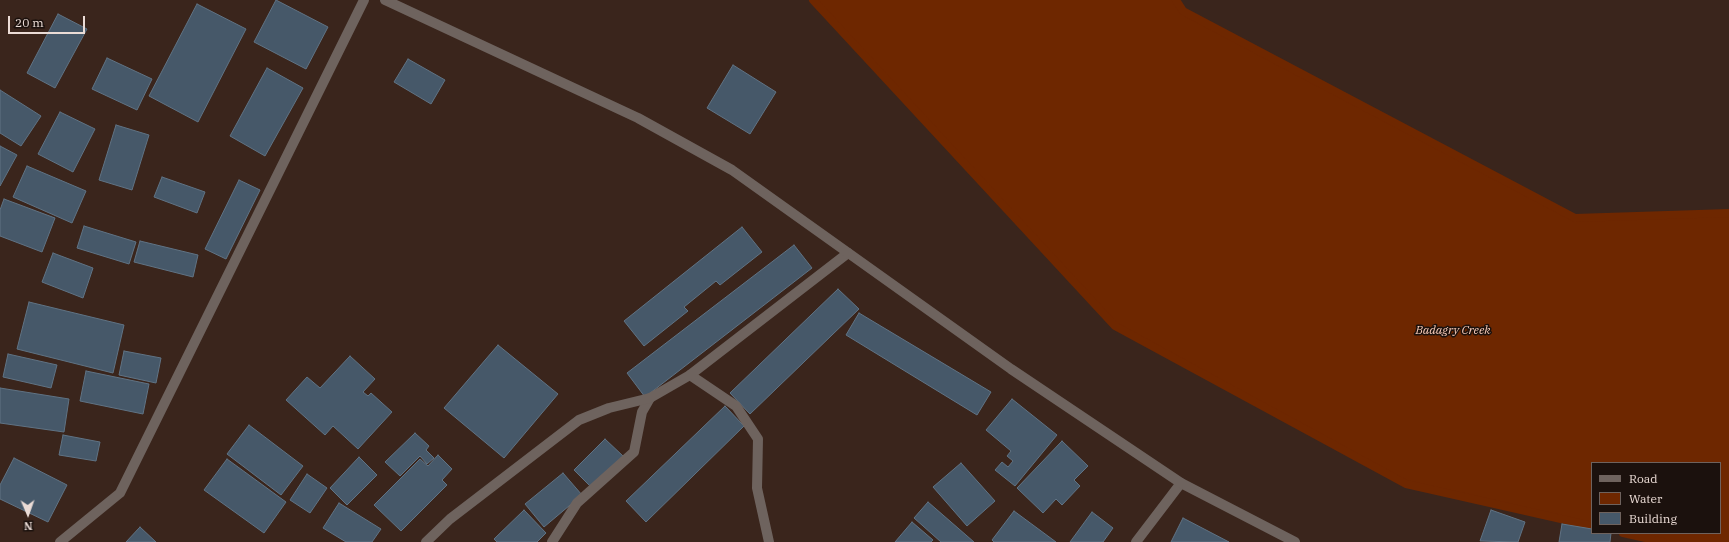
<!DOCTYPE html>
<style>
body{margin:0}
#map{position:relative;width:1729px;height:542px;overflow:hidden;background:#3a251c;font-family:"IBM Plex Serif",serif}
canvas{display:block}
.legend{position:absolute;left:1591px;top:462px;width:130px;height:72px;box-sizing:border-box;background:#1b110d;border:1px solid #6e625d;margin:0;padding:5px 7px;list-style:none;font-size:12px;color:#ebdcd6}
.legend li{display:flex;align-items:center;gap:8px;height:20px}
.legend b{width:20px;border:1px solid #6e625d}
.north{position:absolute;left:8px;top:494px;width:40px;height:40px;-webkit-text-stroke:3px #1b110d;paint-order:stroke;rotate:178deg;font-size:11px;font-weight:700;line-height:16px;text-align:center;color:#ebdcd6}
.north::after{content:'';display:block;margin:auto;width:14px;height:18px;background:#ebdcd6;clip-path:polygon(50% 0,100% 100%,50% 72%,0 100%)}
.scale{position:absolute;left:8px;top:16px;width:77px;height:18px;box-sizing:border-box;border:2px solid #ebdcd6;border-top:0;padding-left:5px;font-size:12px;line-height:14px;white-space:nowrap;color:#ebdcd6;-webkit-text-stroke:3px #1b110d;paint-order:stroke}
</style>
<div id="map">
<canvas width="1729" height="542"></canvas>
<ul class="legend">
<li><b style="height:5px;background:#6e635e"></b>Road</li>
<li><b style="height:11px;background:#6e2700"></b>Water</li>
<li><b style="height:11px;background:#465869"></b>Building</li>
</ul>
<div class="north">N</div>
<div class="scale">20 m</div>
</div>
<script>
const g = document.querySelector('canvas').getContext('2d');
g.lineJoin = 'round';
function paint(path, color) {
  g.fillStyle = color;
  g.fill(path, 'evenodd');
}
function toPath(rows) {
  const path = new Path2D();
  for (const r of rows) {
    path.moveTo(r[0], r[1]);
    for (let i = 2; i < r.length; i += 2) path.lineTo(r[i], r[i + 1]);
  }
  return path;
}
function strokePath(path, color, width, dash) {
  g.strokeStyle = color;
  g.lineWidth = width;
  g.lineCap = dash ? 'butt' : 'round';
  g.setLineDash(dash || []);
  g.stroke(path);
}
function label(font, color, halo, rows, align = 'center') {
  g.font = font + ' "IBM Plex Serif",serif';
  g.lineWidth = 3;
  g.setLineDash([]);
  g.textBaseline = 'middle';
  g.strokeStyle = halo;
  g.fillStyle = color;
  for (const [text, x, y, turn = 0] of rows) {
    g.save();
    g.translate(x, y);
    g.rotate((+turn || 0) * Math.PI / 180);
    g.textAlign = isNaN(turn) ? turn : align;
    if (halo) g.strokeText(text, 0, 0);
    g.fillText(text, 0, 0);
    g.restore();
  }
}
paint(toPath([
 [813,0,1176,0,1184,11,1575,218,1729,213,1729,542,1663,542,1623,533,1720,533,1720,463,1592,463,1592,526,1406,484,1115,326]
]), '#6e2700');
strokePath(toPath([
 [813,0,1115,326,1406,484,1592,526],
 [1176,0,1183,11,1575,218,1729,213],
 [1623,533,1663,542]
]), '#6e2700', 8);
const building = toPath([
 [276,0,328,27,306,69,254,42,276,0],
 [197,4,246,29,198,122,149,96,197,4],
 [58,14,87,29,55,88,27,73,58,14],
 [107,58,152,79,137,110,92,89,107,58],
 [408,59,445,80,431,104,394,82,408,59],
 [733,65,776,92,750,134,707,108,733,65],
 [267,68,303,88,265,156,230,136,267,68],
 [0,90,41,116,21,146,0,133,0,90],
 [60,112,95,129,73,172,38,154,60,112],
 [116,125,149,135,132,190,99,180,116,125],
 [0,146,17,155,0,186,0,146],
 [27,166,86,191,72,223,13,197,27,166],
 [162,177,205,192,197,213,154,197,162,177],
 [239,180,260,190,226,259,205,249,239,180],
 [4,199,55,218,42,252,0,236,0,210,4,199],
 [84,226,136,242,129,264,77,248,84,226],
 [742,227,762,252,720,285,716,281,684,307,688,311,644,346,624,321,742,227],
 [140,241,198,255,193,277,134,262,140,241],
 [794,245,812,268,645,397,627,373,794,245],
 [53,253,93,268,83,298,42,282,53,253],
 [838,289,859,309,750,414,730,393,838,289],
 [29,302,124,325,113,373,17,349,29,302],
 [859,313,991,392,977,415,846,335,859,313],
 [498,345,558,394,504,458,444,408,498,345],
 [124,351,161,358,156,383,119,375,124,351],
 [8,354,57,365,51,388,3,377,8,354],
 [350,356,375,379,363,392,368,396,371,393,392,412,358,449,333,426,325,435,286,400,307,377,320,388,350,356],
 [86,371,149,384,143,414,80,401,86,371],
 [0,388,69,399,64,432,0,423,0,388],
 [1012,399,1057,435,1015,486,995,470,1002,462,1008,467,1013,461,1007,456,1011,451,986,430,1012,399],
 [725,406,744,426,646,522,626,501,725,406],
 [249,425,303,466,281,495,227,454,249,425],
 [415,433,429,446,426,450,434,458,427,464,420,456,400,476,385,462,415,433],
 [63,435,100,442,96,461,59,455,63,435],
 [605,439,623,456,591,487,574,470,605,439],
 [1062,441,1088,466,1074,480,1080,486,1062,505,1056,499,1043,513,1017,488,1062,441],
 [438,455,452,469,442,480,447,485,401,531,374,505,420,459,428,466,438,455],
 [359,457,377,475,347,505,330,488,359,457],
 [14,458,67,485,48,522,0,499,0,485,14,458],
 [227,459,286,502,264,533,204,490,227,459],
 [961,463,995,501,967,526,933,487,961,463],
 [563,473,582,495,544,527,525,504,563,473],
 [307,474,327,488,310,513,290,500,307,474],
 [928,502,974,542,941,542,914,518,928,502],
 [339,503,381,529,372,542,346,542,323,528,339,503],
 [524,510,546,533,537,542,497,542,494,539,524,510],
 [1491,510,1525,522,1518,542,1480,541,1491,510],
 [1014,511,1056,542,994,542,992,540,1014,511],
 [1092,512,1113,528,1103,542,1070,542,1092,512],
 [1183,518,1229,542,1171,542,1183,518],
 [912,522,933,540,931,542,895,542,912,522],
 [1562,524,1592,529,1592,533,1611,533,1610,542,1559,542,1562,524],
 [140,527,156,542,126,542,140,527]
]);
paint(building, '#465869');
strokePath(building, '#607384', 1);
strokePath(toPath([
 [690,375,736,406,758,439,757,488,769,542],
 [552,542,577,503,634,452,642,412,650,398]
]), '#6e635e', 10);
strokePath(toPath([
 [60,542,120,493,364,0],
 [426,542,450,519,579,420,609,408,650,398,690,375,848,253],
 [1136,542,1181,483]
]), '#6e635e', 10);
strokePath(toPath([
 [385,0,638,118,732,170,1011,369,1181,483,1295,542]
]), '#6e635e', 10);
label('italic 12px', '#facdba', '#1b110d', [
 ["Badagry Creek",1453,331]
]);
</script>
